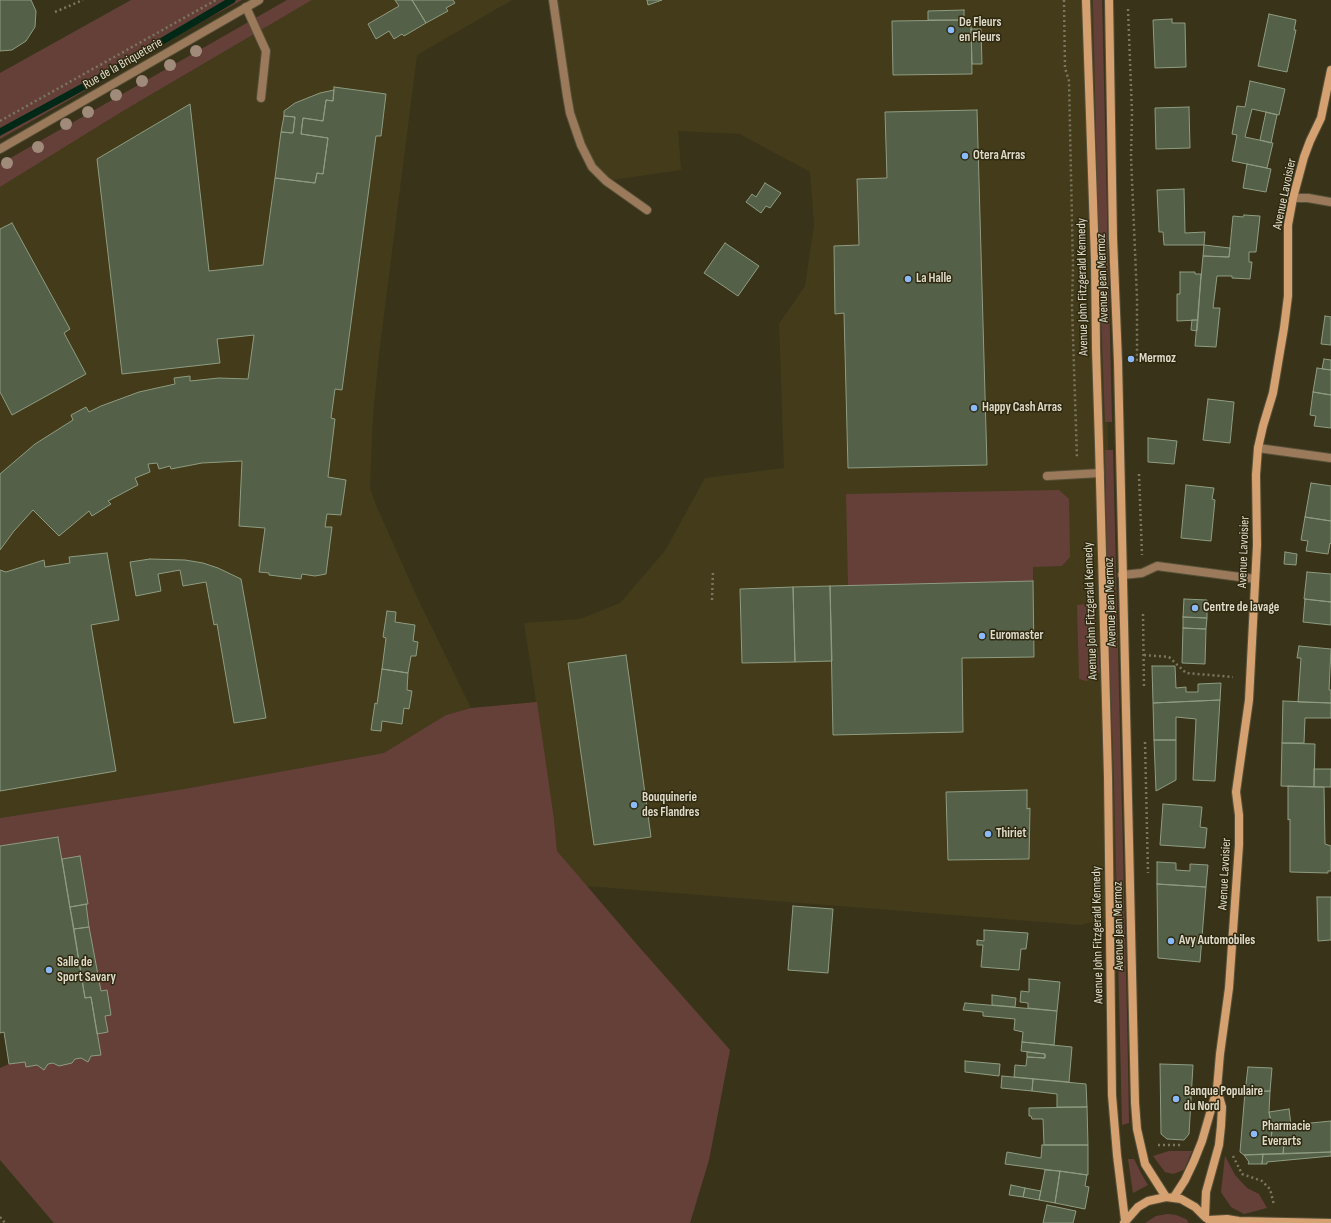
<!DOCTYPE html>
<style>
body{margin:0}
canvas{display:block;background:#393319}
</style>
<canvas width="1331" height="1223"></canvas>
<script>
const g = document.querySelector('canvas').getContext('2d');
g.lineJoin = 'round';
function paint(path, color) {
  g.fillStyle = color;
  g.fill(path, 'evenodd');
}
function toPath(rows) {
  const path = new Path2D();
  for (const r of rows) {
    path.moveTo(r[0], r[1]);
    for (let i = 2; i < r.length; i += 2) path.lineTo(r[i], r[i + 1]);
  }
  return path;
}
function strokePath(path, color, width, dash) {
  g.strokeStyle = color;
  g.lineWidth = width;
  g.lineCap = dash ? 'butt' : 'round';
  g.setLineDash(dash || []);
  g.stroke(path);
}
function label(font, color, halo, rows, align = 'center') {
  g.font = font + ' "Sofia Sans Condensed",sans-serif';
  g.lineWidth = 3;
  g.setLineDash([]);
  g.textBaseline = 'middle';
  g.strokeStyle = halo;
  g.fillStyle = color;
  for (const [text, x, y, turn = 0] of rows) {
    g.save();
    g.translate(x, y);
    g.rotate((+turn || 0) * Math.PI / 180);
    g.textAlign = isNaN(turn) ? turn : align;
    if (halo) g.strokeText(text, 0, 0);
    g.fillText(text, 0, 0);
    g.restore();
  }
}
paint(toPath([
 [312,0,512,0,417,55,379,354,373,416,370,488,376,505,417,597,471,708,446,715,385,753,184,789,0,818,0,187,123,111],
 [553,0,1097,0,1112,600,1118,916,1080,925,586,886,557,851,554,819,524,623,580,619,620,603,665,551,705,478,784,468,779,324,805,286,814,225,810,172,740,134,678,131,681,170,606,181,592,167,570,113]
]), '#433b19');
paint(toPath([
 [131,0,242,0,205,20,62,104,0,139,0,73],
 [287,0,312,0,123,111,0,187,0,164],
 [1093,0,1102,0,1112,422,1105,422,1098,227],
 [1105,450,1113,450,1127,1015,1129,1123,1122,1125,1114,780,1108,618],
 [1059,490,1069,499,1070,557,1062,566,1033,567,1033,581,848,586,846,494],
 [1094,603,1100,672,1092,679,1086,681,1079,679,1077,605],
 [537,702,554,819,557,851,640,948,730,1050,709,1160,690,1223,54,1223,0,1160,0,1068,9,1064,4,1033,0,1033,0,818,184,789,384,753,446,715,471,708],
 [1169,1151,1192,1151,1184,1170,1173,1174,1165,1172,1153,1156],
 [1225,1156,1235,1175,1247,1188,1259,1194,1267,1208,1244,1214,1231,1207,1221,1192],
 [1128,1159,1134,1159,1142,1175,1148,1185,1133,1193],
 [1168,1214,1176,1215,1186,1219,1189,1223,1145,1223,1156,1216]
]), '#654039');
strokePath(toPath([
 [0,132,103,76,232,0]
]), '#002816', 7);
const building = toPath([
 [0,0,31,0,36,11,35,27,26,41,12,50,0,51,0,0],
 [395,0,412,0,426,23,404,36,402,34,394,39,389,31,376,39,368,24,399,6,395,0],
 [412,0,453,0,455,3,446,8,448,11,426,23,412,0],
 [647,0,662,0,648,5,647,0],
 [964,10,964,20,928,20,928,11,964,10],
 [1269,14,1296,20,1294,30,1296,30,1287,72,1258,66,1269,14],
 [1172,19,1172,23,1185,23,1186,67,1155,68,1153,20,1172,19],
 [971,20,972,74,893,75,892,21,971,20],
 [971,29,981,29,982,64,972,64,971,29],
 [1250,81,1285,89,1279,115,1252,109,1245,137,1273,143,1267,168,1232,161,1237,135,1232,134,1237,106,1245,107,1250,81],
 [334,87,386,94,381,136,376,136,342,390,335,389,331,418,335,419,328,477,346,480,341,515,327,514,325,527,332,527,326,574,315,576,302,574,301,579,269,575,269,573,259,572,265,528,239,526,242,461,202,463,171,469,170,466,159,469,157,463,148,464,150,472,135,478,138,485,108,501,111,504,92,516,89,511,59,536,33,510,14,531,0,550,0,474,35,444,73,420,71,415,86,407,89,412,101,406,139,392,175,384,174,378,190,376,190,381,219,378,248,379,254,335,217,339,220,363,122,374,97,159,190,104,209,271,263,265,275,178,315,183,317,173,323,174,328,138,301,134,303,118,323,121,326,100,333,101,334,87],
 [334,90,333,101,326,100,323,121,303,118,301,134,328,138,323,174,317,173,315,183,275,178,281,132,293,133,295,117,284,116,284,111,295,103,320,93,334,90],
 [1189,107,1190,148,1156,149,1155,108,1189,107],
 [977,110,987,465,848,468,844,313,835,314,834,246,859,245,857,179,887,178,885,112,977,110],
 [1266,112,1277,115,1271,143,1260,140,1266,112],
 [284,116,295,117,293,133,281,132,284,116],
 [1247,164,1271,169,1266,192,1243,188,1247,164],
 [765,183,781,193,770,208,766,206,761,213,746,202,752,194,756,197,765,183],
 [1184,189,1185,233,1205,232,1204,245,1164,245,1163,232,1159,232,1157,190,1184,189],
 [1244,215,1260,216,1256,252,1249,252,1249,262,1252,262,1250,279,1232,278,1232,276,1217,276,1213,308,1220,308,1216,347,1195,346,1203,256,1229,257,1233,216,1243,217,1244,215],
 [12,223,70,329,64,333,86,374,12,415,0,392,0,229,12,223],
 [725,243,759,266,738,296,704,273,725,243],
 [1204,245,1230,248,1229,257,1203,256,1204,245],
 [1180,272,1195,272,1195,274,1201,274,1198,320,1177,321,1177,294,1180,294,1180,272],
 [1325,316,1331,317,1331,345,1321,344,1325,316],
 [1192,320,1198,320,1197,331,1191,330,1192,320],
 [1324,359,1331,360,1331,370,1322,369,1324,359],
 [1317,368,1331,370,1331,395,1313,392,1317,368],
 [1313,392,1331,395,1331,428,1314,426,1316,416,1310,415,1313,392],
 [1208,399,1234,402,1230,443,1203,440,1208,399],
 [1148,438,1177,441,1174,464,1148,462,1148,438],
 [1311,483,1331,486,1331,521,1305,517,1311,483],
 [1186,485,1214,488,1212,499,1215,500,1211,541,1181,538,1186,485],
 [1305,517,1331,521,1331,544,1330,543,1328,554,1306,551,1308,541,1301,540,1305,517],
 [1285,552,1297,554,1296,565,1284,564,1285,552],
 [107,553,119,620,91,625,116,771,0,791,0,570,6,572,44,560,45,567,70,563,69,557,107,553],
 [150,559,185,560,203,563,218,568,241,579,266,718,234,723,217,624,214,625,206,582,183,586,180,570,158,574,161,591,136,596,130,562,150,559],
 [1307,572,1331,574,1331,602,1304,599,1307,572],
 [1033,581,1034,657,962,658,963,732,833,735,830,586,1033,581],
 [830,586,832,661,795,662,793,587,830,586],
 [793,587,795,662,742,663,740,589,793,587],
 [1184,599,1207,600,1207,618,1183,617,1184,599],
 [1305,599,1331,602,1331,625,1303,622,1305,599],
 [387,611,396,612,395,622,415,625,413,641,418,642,416,656,411,656,408,673,382,669,386,638,383,637,387,611],
 [1183,617,1207,618,1206,629,1183,628,1183,617],
 [1183,628,1206,629,1205,664,1182,663,1183,628],
 [1299,646,1331,649,1329,690,1331,690,1331,703,1298,702,1301,658,1297,658,1299,646],
 [626,655,651,837,594,845,568,663,626,655],
 [1152,666,1175,666,1176,688,1186,687,1186,692,1198,692,1198,684,1221,683,1220,700,1153,703,1152,666],
 [382,669,408,673,407,690,412,691,409,709,404,708,402,724,382,721,381,731,371,730,375,703,377,704,382,669],
 [1220,700,1215,781,1193,780,1196,719,1176,717,1176,740,1154,740,1153,703,1220,700],
 [1283,701,1331,703,1331,718,1305,718,1304,743,1282,743,1283,701],
 [1154,740,1176,740,1176,780,1156,791,1154,740],
 [1282,743,1315,744,1314,787,1281,786,1282,743],
 [1314,769,1331,769,1331,787,1314,787,1314,769],
 [1288,786,1324,787,1325,844,1331,846,1331,871,1328,871,1328,873,1290,872,1290,819,1288,820,1288,786],
 [1027,790,1027,809,1030,808,1029,859,948,860,946,792,1027,790],
 [1163,804,1202,807,1200,827,1207,828,1205,848,1160,845,1163,804],
 [58,837,85,998,91,997,101,1055,91,1056,88,1062,81,1058,75,1059,72,1063,59,1066,53,1063,48,1064,44,1070,37,1065,26,1067,25,1062,9,1064,4,1032,0,1033,0,846,58,837],
 [80,856,88,904,70,907,62,859,80,856],
 [1157,862,1176,863,1176,870,1190,871,1190,864,1208,865,1206,887,1157,884,1157,862],
 [1157,884,1206,887,1200,962,1158,958,1157,884],
 [1317,897,1331,897,1331,940,1318,941,1317,897],
 [86,904,89,927,74,929,70,907,86,904],
 [793,906,833,909,828,973,788,970,793,906],
 [89,927,101,991,107,990,111,1015,105,1016,108,1032,97,1034,91,997,85,998,74,929,89,927],
 [984,930,1028,933,1026,949,1021,949,1019,970,981,967,983,945,977,945,977,940,984,941,984,930],
 [1029,979,1060,982,1057,1011,1028,1008,1028,1003,1020,1002,1021,991,1029,992,1029,979],
 [992,995,1016,998,1015,1007,992,1005,992,995],
 [965,1003,1057,1011,1054,1045,1022,1042,1023,1032,1014,1030,1015,1019,983,1016,983,1012,963,1010,965,1003],
 [1022,1042,1072,1047,1069,1082,1014,1077,1015,1065,1026,1066,1027,1057,1045,1058,1045,1054,1021,1051,1022,1042],
 [1027,1052,1045,1054,1045,1058,1027,1057,1027,1052],
 [965,1061,1000,1064,999,1076,965,1072,965,1061],
 [1160,1064,1193,1065,1189,1134,1184,1140,1167,1139,1161,1134,1160,1064],
 [1248,1067,1272,1068,1270,1091,1245,1092,1248,1067],
 [1002,1076,1033,1079,1032,1091,1001,1088,1002,1076],
 [1033,1079,1086,1084,1087,1107,1057,1107,1057,1094,1032,1091,1033,1079],
 [1270,1091,1269,1112,1272,1128,1271,1143,1284,1144,1283,1154,1244,1155,1240,1152,1245,1092,1270,1091],
 [1087,1107,1088,1145,1044,1145,1043,1119,1032,1119,1031,1116,1029,1116,1029,1108,1087,1107],
 [1289,1109,1291,1125,1331,1121,1331,1152,1283,1154,1284,1144,1271,1143,1272,1128,1269,1112,1289,1109],
 [1042,1145,1088,1145,1088,1175,1005,1164,1007,1152,1041,1158,1042,1145],
 [1331,1152,1331,1156,1267,1162,1267,1164,1262,1164,1263,1154,1331,1152],
 [1263,1154,1262,1164,1248,1164,1249,1162,1244,1155,1263,1154],
 [1045,1170,1060,1171,1055,1203,1039,1200,1045,1170],
 [1060,1171,1087,1175,1085,1186,1089,1187,1085,1209,1055,1203,1060,1171],
 [1011,1185,1025,1188,1023,1197,1009,1195,1011,1185],
 [1025,1188,1041,1191,1039,1200,1023,1197,1025,1188],
 [1047,1205,1076,1211,1073,1223,1043,1223,1047,1205]
]);
paint(building, '#546047');
strokePath(building, '#8f9c81', 1);
const lane = toPath([
 [553,0,567,96,570,113,581,145,592,167,606,181,647,210],
 [246,7,266,51,261,98],
 [1047,476,1100,473],
 [1122,575,1142,573,1157,566,1255,579]
]);
const street = toPath([
 [0,149,259,0],
 [1293,198,1308,198,1331,202],
 [1258,448,1331,458]
]);
const secondary = toPath([
 [1086,0,1095,260,1096,349,1099,444,1108,777,1112,1095,1117,1155,1125,1220],
 [1109,0,1113,238,1118,362,1135,1103,1137,1129,1145,1164,1166,1197],
 [1174,1197,1185,1180,1194,1161,1202,1141,1217,1089,1220,1054,1229,988,1239,845,1239,815,1236,792,1249,700,1257,545,1256,475,1258,448,1263,426,1273,393,1284,328,1288,296,1288,225,1293,198,1304,157,1310,141,1321,118,1331,70],
 [1205,1216,1206,1192,1219,1145,1221,1126,1222,1107,1217,1090],
 [1209,1220,1227,1219,1239,1221,1331,1223],
 [1124,1223,1138,1207,1148,1201,1166,1197,1181,1199,1195,1207,1206,1218]
]);
strokePath(lane, '#575139', 10);
strokePath(street, '#575139', 10);
strokePath(secondary, '#575139', 10);
strokePath(toPath([
 [1064,0,1065,68,1069,81,1073,268,1072,306,1077,459],
 [1128,9,1132,113,1131,157,1137,298,1137,363],
 [55,12,83,0],
 [0,121,216,0],
 [1139,474,1142,555],
 [712,600,713,571],
 [1143,614,1144,687],
 [1144,655,1169,657,1186,673,1233,677],
 [1145,742,1148,873],
 [1158,1145,1183,1145],
 [1233,1156,1242,1174,1262,1181,1270,1189,1274,1205],
 [0,1217,5,1223]
]), '#7a7660', 2.5, [2, 3]);
strokePath(lane, '#9b7a5b', 8);
strokePath(street, '#9b7a5b', 8);
strokePath(secondary, '#d6a170', 8);
g.fillStyle = '#a08a7a';
for (const [x, y] of [
 [196,51],
 [170,65],
 [142,81],
 [116,95],
 [88,112],
 [66,124],
 [38,147],
 [7,163]
]) {
  g.beginPath();
  g.arc(x, y, 6, 0, 2 * Math.PI);
  g.fill();
}
for (const [x, y, r, color] of [
 [951,30,4,"#8abafc"],
 [965,156,4,"#8abafc"],
 [908,279,4,"#8abafc"],
 [1131,359,4,"#8abafc"],
 [974,408,4,"#8abafc"],
 [1195,608,4,"#8abafc"],
 [982,636,4,"#8abafc"],
 [634,805,4,"#8abafc"],
 [988,834,4,"#8abafc"],
 [1171,941,4,"#8abafc"],
 [49,970,4,"#8abafc"],
 [1176,1099,4,"#8abafc"],
 [1254,1134,4,"#8abafc"]
]) {
  const dot = new Path2D();
  dot.arc(x, y, r, 0, 2 * Math.PI);
  g.fillStyle = color;
  g.fill(dot);
  strokePath(dot, '#2f290f', 1.5);
}
label('bold 13px', '#dedbcb', '#2f290f', [
 ["De Fleurs",959,23],
 ["en Fleurs",959,38],
 ["Otera Arras",973,156],
 ["La Halle",916,279],
 ["Mermoz",1139,359],
 ["Happy Cash Arras",982,408],
 ["Centre de lavage",1203,608],
 ["Euromaster",990,636],
 ["Bouquinerie",642,798],
 ["des Flandres",642,813],
 ["Thiriet",996,834],
 ["Avy Automobiles",1179,941],
 ["Salle de",57,963],
 ["Sport Savary",57,978],
 ["Banque Populaire",1184,1092],
 ["du Nord",1184,1107],
 ["Pharmacie",1262,1127],
 ["Everarts",1262,1142]
], 'left');
label('13px', '#dedbcb', '#2f290f', [
 ["Rue de la Briqueterie",123,64,-30],
 ["Avenue Lavoisier",1285,194,-78],
 ["Avenue Jean Mermoz",1103,278,-92],
 ["Avenue John Fitzgerald Kennedy",1083,287,-91],
 ["Avenue Lavoisier",1244,552,-88],
 ["Avenue Jean Mermoz",1111,602,-92],
 ["Avenue John Fitzgerald Kennedy",1091,611,-92],
 ["Avenue Lavoisier",1225,874,-87],
 ["Avenue Jean Mermoz",1119,926,-91],
 ["Avenue John Fitzgerald Kennedy",1098,935,-91]
]);
</script>
